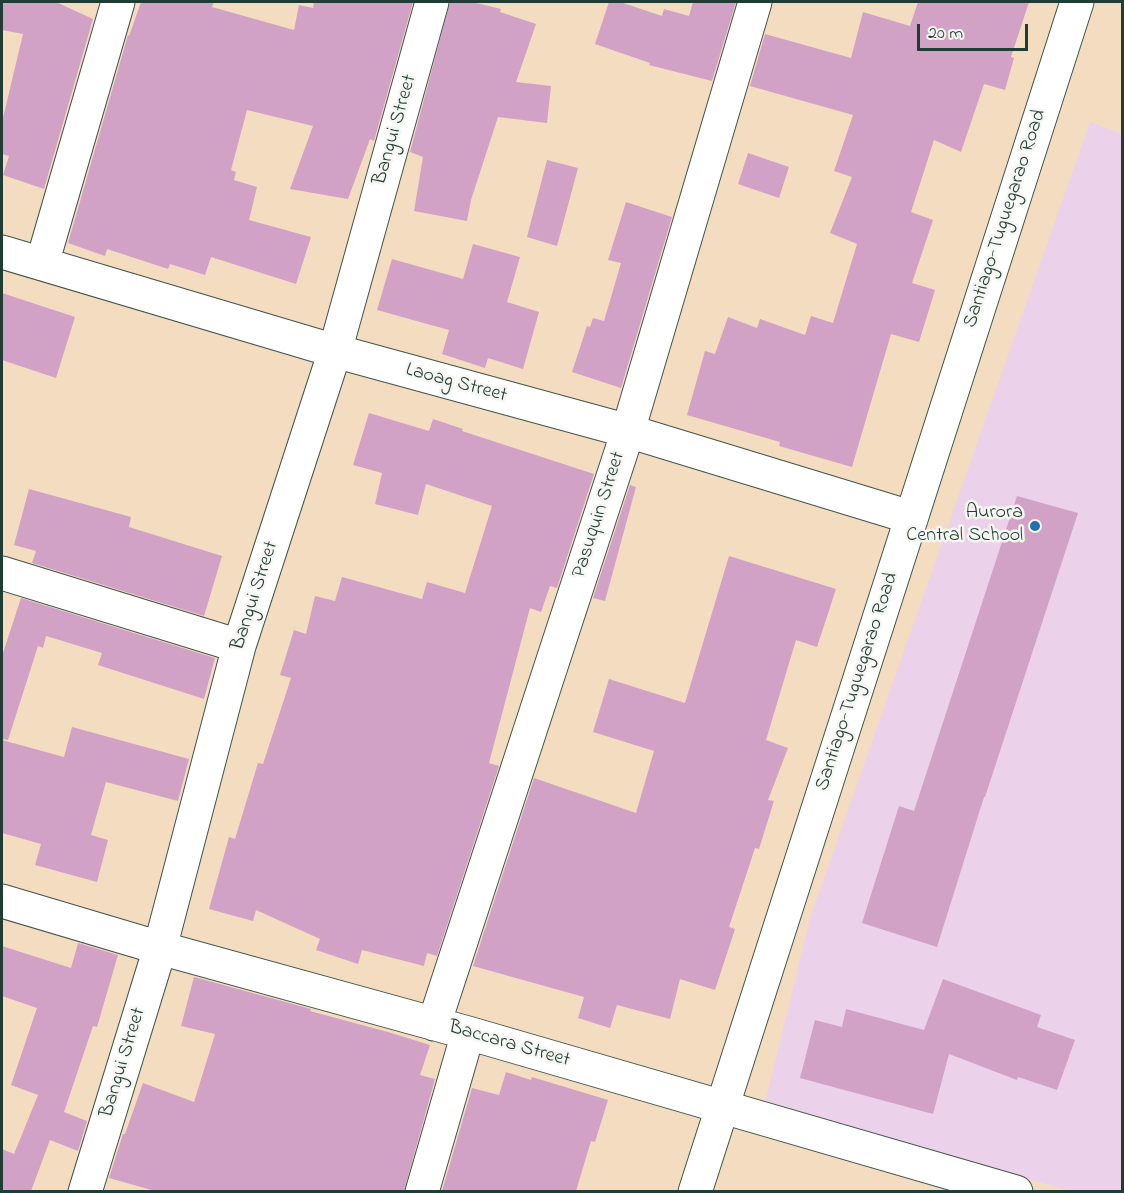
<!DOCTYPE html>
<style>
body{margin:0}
#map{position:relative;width:1124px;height:1193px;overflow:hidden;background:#f4dcc0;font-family:"Indie Flower",sans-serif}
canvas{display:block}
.frame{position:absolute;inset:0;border:3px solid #1f3d34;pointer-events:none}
.scale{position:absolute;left:917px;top:24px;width:111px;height:27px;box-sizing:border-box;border:3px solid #1f3d34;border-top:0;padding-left:8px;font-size:18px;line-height:21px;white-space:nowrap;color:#1f3d34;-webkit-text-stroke:4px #f6f6f2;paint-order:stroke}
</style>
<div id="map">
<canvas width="1124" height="1193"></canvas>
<div class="frame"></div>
<div class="scale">20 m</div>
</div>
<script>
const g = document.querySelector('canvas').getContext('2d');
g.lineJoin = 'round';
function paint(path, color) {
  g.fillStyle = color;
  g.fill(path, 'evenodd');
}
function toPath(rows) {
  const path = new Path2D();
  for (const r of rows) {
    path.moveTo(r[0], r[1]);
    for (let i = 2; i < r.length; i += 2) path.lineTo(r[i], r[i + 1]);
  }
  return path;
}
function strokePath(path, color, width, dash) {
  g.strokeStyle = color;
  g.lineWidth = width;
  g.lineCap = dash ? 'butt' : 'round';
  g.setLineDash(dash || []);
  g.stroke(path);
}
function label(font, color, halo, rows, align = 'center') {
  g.font = font + ' "Indie Flower",sans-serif';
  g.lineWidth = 5;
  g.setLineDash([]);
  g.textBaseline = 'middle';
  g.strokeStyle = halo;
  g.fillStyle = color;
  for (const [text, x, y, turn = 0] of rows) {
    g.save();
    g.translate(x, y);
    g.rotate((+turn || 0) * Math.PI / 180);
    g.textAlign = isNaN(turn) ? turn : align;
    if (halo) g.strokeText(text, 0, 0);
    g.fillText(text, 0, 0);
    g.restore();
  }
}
paint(toPath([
 [1090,122,1122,134,1122,1191,1070,1191,765,1103,810,918]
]), '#ecd1ea');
paint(toPath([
 [2,2,56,2,93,19,44,189,3,175,9,156,2,154,2,122,23,34,2,30],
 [141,2,214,2,212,7,294,30,299,5,313,8,314,2,413,2,374,141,370,139,348,199,290,189,313,126,247,110,231,170,236,172,234,180,257,187,249,220,311,237,296,284,211,257,205,275,170,264,168,269,107,249,105,256,68,243,128,35,129,36],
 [450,2,472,2,501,9,500,12,536,24,516,82,551,86,547,123,498,117,471,200,467,221,414,211,423,157,410,152],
 [609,2,620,2,662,16,664,9,689,16,693,2,736,2,712,81,649,65,650,63,595,44],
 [918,2,1029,2,1011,57,1014,58,1005,90,984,84,961,152,934,140,911,212,933,220,912,283,935,290,919,342,891,334,852,467,779,446,780,442,687,415,705,351,715,354,728,317,757,328,760,319,805,335,811,316,833,323,857,244,830,233,852,177,834,171,853,115,750,86,765,34,851,58,863,12,910,26],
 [748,153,789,167,779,198,738,184],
 [547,160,578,168,557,246,527,237],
 [626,202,672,217,621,388,572,372,587,326,590,327,593,318,604,321,621,263,608,260],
 [473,244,520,257,507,302,539,312,523,369,488,358,485,368,442,354,449,330,377,310,392,259,463,279],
 [2,293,75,317,56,378,2,360],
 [369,413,429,431,433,419,463,429,462,431,594,474,557,588,550,586,541,612,530,608,489,763,499,766,437,956,427,953,424,966,362,950,358,964,316,950,320,939,256,910,253,921,209,909,229,837,235,839,258,763,263,764,291,678,280,675,294,630,306,634,315,596,335,601,342,577,422,599,427,582,465,593,492,506,426,484,418,515,375,504,382,473,353,465],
 [630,485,636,487,605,601,593,598],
 [29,489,131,517,129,527,222,556,204,616,32,563,36,551,14,545],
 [1017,496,1078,513,985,797,984,797,937,947,862,923,899,806,914,811],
 [729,556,836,589,817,647,796,640,766,740,788,748,768,800,774,801,759,849,755,848,729,927,735,929,715,990,680,979,670,1019,617,1005,610,1028,578,1018,584,997,473,966,534,778,636,813,654,751,593,732,609,679,685,703],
 [21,598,215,658,204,699,98,665,102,653,46,636,43,648,38,646,8,740,2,739,2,656],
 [72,727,189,759,178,801,106,782,91,835,108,840,97,882,35,865,41,844,2,833,2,740,64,757],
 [78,943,118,955,97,1027,93,1026,64,1112,87,1121,78,1151,50,1140,31,1191,2,1191,2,1149,14,1154,38,1095,11,1085,37,1008,2,996,2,946,71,968],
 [194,977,311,1009,310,1011,388,1032,430,1045,420,1075,435,1079,404,1191,155,1191,109,1178,123,1134,125,1134,143,1083,194,1102,215,1034,181,1026],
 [943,979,1041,1015,1037,1027,1075,1040,1057,1090,1018,1077,1017,1080,949,1054,933,1114,800,1078,815,1020,842,1027,846,1009,924,1030],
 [506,1072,531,1080,532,1077,608,1100,595,1142,591,1141,576,1191,442,1191,472,1088,499,1095]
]), '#d2a2c6');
const street = toPath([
 [2,252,335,351,628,431,910,517],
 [42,264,118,2],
 [2,573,239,646],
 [2,901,160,948,468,1033,1016,1192],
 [434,1024,628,431,755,2],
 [85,1192,160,948,239,646,335,351,432,2],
 [422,1192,468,1033]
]);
const highway = toPath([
 [695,1192,1077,2]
]);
strokePath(street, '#3f5549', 35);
strokePath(highway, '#3f5549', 35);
strokePath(street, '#fff', 33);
strokePath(highway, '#fff', 33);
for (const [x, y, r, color] of [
 [1035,526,6,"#1f6fb2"]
]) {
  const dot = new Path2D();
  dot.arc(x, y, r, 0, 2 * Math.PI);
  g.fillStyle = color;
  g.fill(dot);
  strokePath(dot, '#f6f6f2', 2);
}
label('20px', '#1f3d34', '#f6f6f2', [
 ["Bangui Street",396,130,-74],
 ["Santiago-Tuguegarao Road",1006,219,-72],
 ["Laoag Street",456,384,15],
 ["Pasuquin Street",600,515,-72],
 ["Bangui Street",256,596,-72],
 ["Santiago-Tuguegarao Road",858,682,-72],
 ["Baccara Street",509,1045,16],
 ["Bangui Street",124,1063,-73]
]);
label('20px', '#1f3d34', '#f6f6f2', [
 ["Aurora",1023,514],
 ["Central School",1023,537]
], 'right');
</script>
